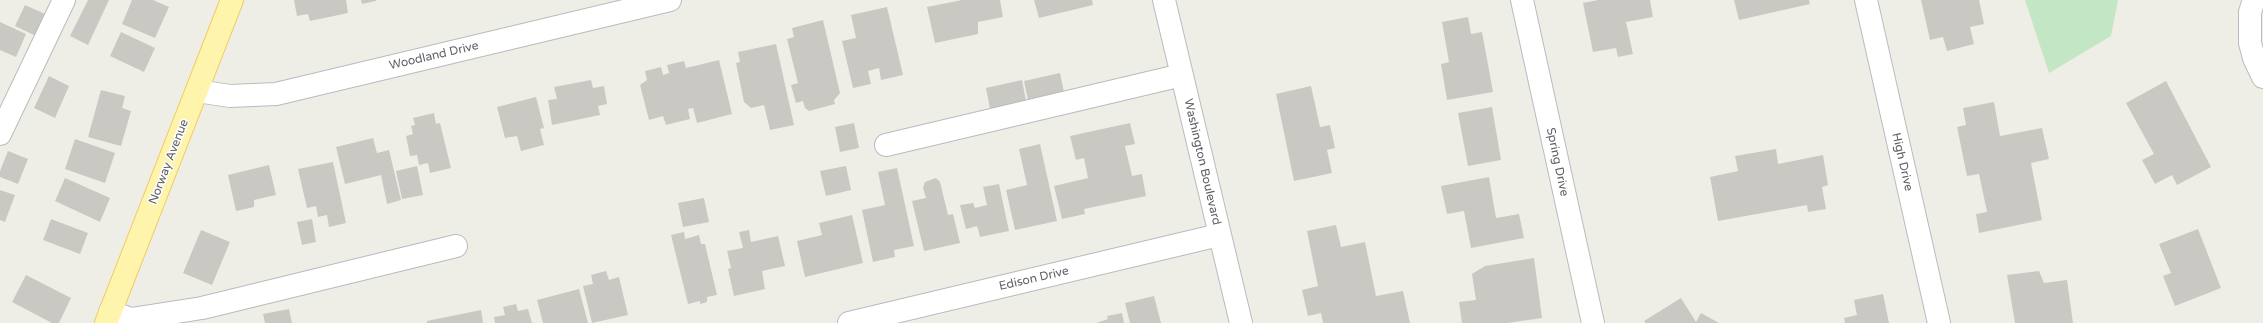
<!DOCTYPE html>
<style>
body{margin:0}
canvas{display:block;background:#efeee6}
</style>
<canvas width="2263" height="323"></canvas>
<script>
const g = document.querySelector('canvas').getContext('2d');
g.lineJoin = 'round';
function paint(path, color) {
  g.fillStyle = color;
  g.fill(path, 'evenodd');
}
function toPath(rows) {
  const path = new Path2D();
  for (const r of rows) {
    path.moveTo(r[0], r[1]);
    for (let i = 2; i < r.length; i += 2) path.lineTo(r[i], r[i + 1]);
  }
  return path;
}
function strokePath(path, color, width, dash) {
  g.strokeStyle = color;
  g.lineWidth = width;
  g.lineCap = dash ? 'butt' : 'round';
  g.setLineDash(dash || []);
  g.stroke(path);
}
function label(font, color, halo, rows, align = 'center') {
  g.font = font + ' "Varela Round",sans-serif';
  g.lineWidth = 3;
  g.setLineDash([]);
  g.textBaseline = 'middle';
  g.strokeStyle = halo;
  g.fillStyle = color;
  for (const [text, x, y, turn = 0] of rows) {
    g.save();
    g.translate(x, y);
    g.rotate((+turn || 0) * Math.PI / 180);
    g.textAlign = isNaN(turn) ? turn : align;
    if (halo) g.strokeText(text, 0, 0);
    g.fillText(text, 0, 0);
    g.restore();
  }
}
paint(toPath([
 [2025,0,2118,0,2111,36,2049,73]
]), '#c3e6c4');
paint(toPath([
 [88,0,109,0,88,45,70,36],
 [132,0,153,0,169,7,155,38,122,24],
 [294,0,346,0,348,13,310,21,308,14,297,16],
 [361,0,376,0,376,1,362,4],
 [962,0,1000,0,1003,17,978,22,978,34,935,43,927,7],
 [1034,0,1092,0,1093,5,1039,18],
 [1598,0,1650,0,1653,17,1626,22,1633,54,1618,57,1616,48,1593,52,1583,3],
 [1734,0,1809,0,1810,4,1739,20],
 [1921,0,1979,0,1984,24,1970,27,1974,44,1947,51,1943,37,1930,40],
 [25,5,45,14,36,36,15,26],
 [887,7,903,75,881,80,879,68,868,71,871,84,853,88,842,41,856,38,851,15],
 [1468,17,1471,34,1482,32,1493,92,1447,100,1441,64,1449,62,1442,22],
 [823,20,840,93,834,100,835,104,809,111,805,108,803,101,796,103,791,85,798,83,787,39,794,37,792,28],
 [0,22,26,34,16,57,0,50],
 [121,32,155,48,144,72,110,56],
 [776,44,794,125,770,130,764,105,751,108,744,102,736,63,740,62,738,52],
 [719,60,732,114,697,123,693,108,688,109,690,119,666,125,663,116,649,120,640,85,647,80,645,71,661,67,663,75,669,73,667,65,684,61,686,68],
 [1060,73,1065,97,1029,105,1024,81],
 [49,76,69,86,55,118,34,108],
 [591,80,593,88,604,86,607,104,598,106,600,115,552,125,548,100,557,99,554,87],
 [1022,80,1027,106,991,114,986,88],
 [2166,81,2211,167,2177,185,2172,175,2155,184,2142,160,2154,154,2126,103],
 [1311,86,1320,127,1330,125,1335,148,1327,150,1332,173,1294,181,1276,94],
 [101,90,125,96,122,108,131,111,121,146,88,137],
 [536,97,544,128,540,129,544,145,521,151,517,136,505,138,497,107],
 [1994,102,2000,136,2042,128,2049,159,2031,163,2042,220,1979,233,1976,214,1987,212,1979,174,1967,176,1957,127,1966,125,1963,108],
 [1492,107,1501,160,1468,166,1458,113],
 [434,113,436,124,440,123,451,168,430,173,428,163,419,165,417,155,410,156,406,136,413,134,411,126,415,125,413,118],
 [854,123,859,148,840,152,835,127],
 [1130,123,1135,144,1125,146,1132,176,1142,174,1146,196,1084,209,1085,214,1062,219,1054,186,1088,178,1084,158,1076,160,1070,136],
 [373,138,377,153,389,150,401,200,387,204,381,175,345,184,336,147],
 [75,139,115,153,105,183,65,169],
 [1040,144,1057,221,1015,230,1006,190,1027,185,1019,149],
 [1776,149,1778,164,1823,155,1828,185,1822,187,1826,209,1808,212,1807,205,1718,221,1710,177,1738,171,1735,156],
 [8,151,28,159,18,184,0,177,0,171],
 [333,162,346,223,329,227,327,215,318,217,316,206,307,208,298,169],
 [269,165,276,195,254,200,254,207,236,211,228,175],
 [417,166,423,195,402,199,396,171],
 [846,166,851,190,826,196,820,171],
 [897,168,914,246,894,250,895,257,873,262,862,210,885,205,878,172],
 [1489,177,1496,218,1519,214,1524,238,1471,248,1464,211,1447,214,1441,186],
 [65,178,110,198,100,222,55,201],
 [936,178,940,182,948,215,953,214,960,243,924,251,912,201,926,198,923,188,925,182],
 [999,184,1009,231,980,237,977,226,966,229,960,205,973,203,975,208,987,205,983,187],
 [0,190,15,195,5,222,0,220],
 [704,198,709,222,683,227,678,203],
 [852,215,863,263,805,277,797,241,822,235,819,223],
 [51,219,88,233,80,254,43,240],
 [312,219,316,242,302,245,297,222],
 [1336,225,1341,247,1365,242,1376,296,1403,291,1410,323,1323,323,1321,313,1308,316,1302,290,1318,286,1307,231],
 [2198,229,2221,288,2175,306,2163,276,2171,273,2159,244],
 [201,230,230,242,212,285,183,273],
 [749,230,751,242,778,236,785,266,762,271,765,289,734,296,728,269,731,268,727,251,743,248,739,232],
 [684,232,685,239,699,235,701,244,705,244,717,295,707,297,707,302,700,304,700,301,688,304,671,235],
 [1534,258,1542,318,1507,323,1462,323,1459,302,1476,300,1472,274,1485,266],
 [606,271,609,280,619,277,628,315,592,323,583,286,593,284,591,275],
 [2039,271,2044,283,2067,280,2073,323,2015,323,2007,275],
 [26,275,71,298,59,323,52,323,12,302],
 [579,289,588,323,543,323,537,300],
 [1883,294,1889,323,1845,323,1844,318,1857,315,1854,300],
 [1154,296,1161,323,1130,323,1125,303],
 [1681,298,1696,322,1701,313,1719,323,1646,323,1644,321],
 [516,304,518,311,528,309,532,323,495,323,494,317,505,315,503,307],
 [289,309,292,323,265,323,263,314],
 [481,310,483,323,427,323,427,321],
 [1122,313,1124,323,1096,323,1108,319,1107,316]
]), '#cac8c3');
const minor = toPath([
 [1164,0,1241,323],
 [1522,0,1593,323],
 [1866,0,1939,323],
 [2254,0,2250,12,2250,43,2254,58,2263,77],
 [197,91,230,96,276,94,670,0],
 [0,134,64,0],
 [886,145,1182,75],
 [110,312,131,319,202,308,456,246],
 [849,323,1219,235]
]);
const major = toPath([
 [106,323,232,0]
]);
strokePath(minor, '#b8bbbf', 24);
strokePath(major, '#f0cc5e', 24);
strokePath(minor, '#fff', 22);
strokePath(major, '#fef4ac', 22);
label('12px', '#5d6166', '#fff', [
 ["Woodland Drive",434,56,-13],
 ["Norway Avenue",169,162,-69],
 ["Washington Boulevard",1202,162,77],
 ["Spring Drive",1557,162,78],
 ["High Drive",1902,162,77],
 ["Edison Drive",1034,279,-13]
]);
</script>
